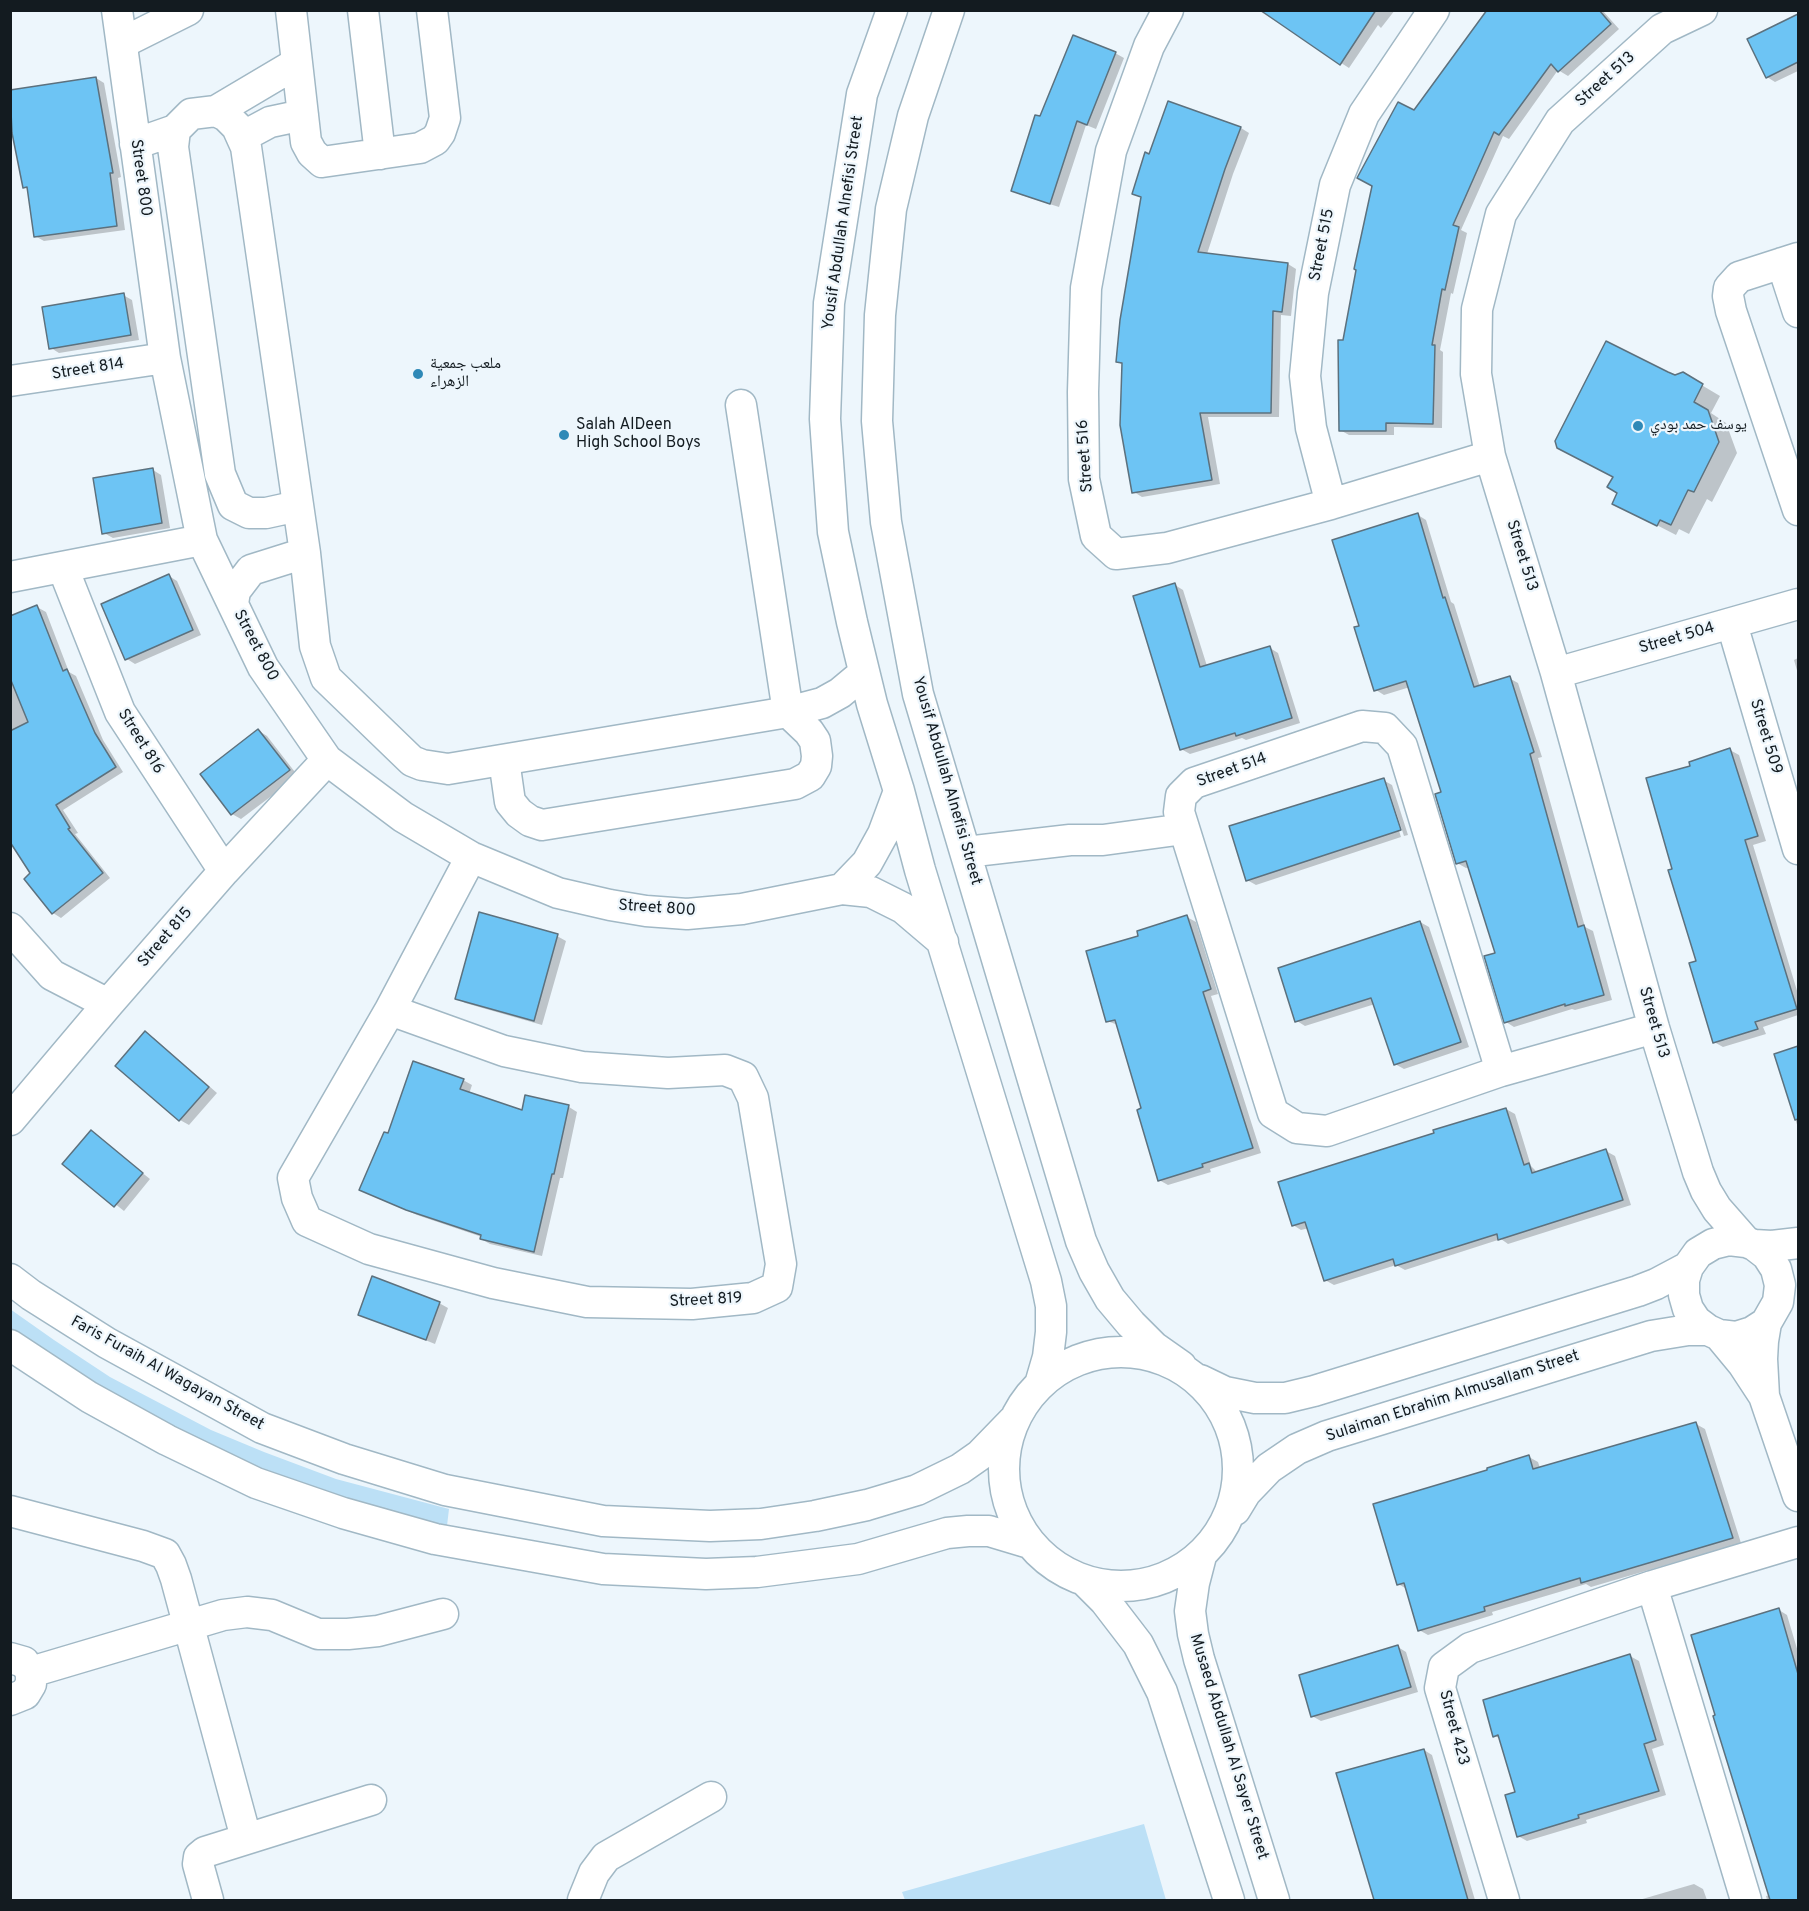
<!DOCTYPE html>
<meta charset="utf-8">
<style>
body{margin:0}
#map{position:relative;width:1809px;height:1911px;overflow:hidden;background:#edf6fc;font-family:Overpass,sans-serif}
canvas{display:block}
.frame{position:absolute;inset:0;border:12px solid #131b20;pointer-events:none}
</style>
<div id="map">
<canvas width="1809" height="1911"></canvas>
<div class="frame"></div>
</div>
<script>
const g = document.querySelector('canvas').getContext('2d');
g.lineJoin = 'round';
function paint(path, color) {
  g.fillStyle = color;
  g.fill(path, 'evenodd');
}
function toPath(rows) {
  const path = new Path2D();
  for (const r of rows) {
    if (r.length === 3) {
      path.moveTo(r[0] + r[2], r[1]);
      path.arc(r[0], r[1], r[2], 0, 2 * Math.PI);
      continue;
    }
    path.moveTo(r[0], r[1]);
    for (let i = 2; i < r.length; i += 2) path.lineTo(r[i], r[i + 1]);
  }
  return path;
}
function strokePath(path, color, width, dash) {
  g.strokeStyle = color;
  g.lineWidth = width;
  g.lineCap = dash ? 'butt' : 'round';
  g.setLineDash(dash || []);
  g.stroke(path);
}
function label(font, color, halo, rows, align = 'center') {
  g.font = font + ' Overpass,"Noto Naskh Arabic",sans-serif';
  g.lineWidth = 4.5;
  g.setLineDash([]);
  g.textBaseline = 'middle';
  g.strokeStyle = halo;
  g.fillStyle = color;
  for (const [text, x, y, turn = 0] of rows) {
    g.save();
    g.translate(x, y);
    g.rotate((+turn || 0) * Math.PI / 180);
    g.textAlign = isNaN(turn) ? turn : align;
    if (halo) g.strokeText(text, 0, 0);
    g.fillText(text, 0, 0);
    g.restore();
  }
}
paint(toPath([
 [10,1309,54,1340,110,1377,211,1430,264,1452,336,1479,449,1509,446,1534,256,1475,11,1341],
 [1144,1824,1166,1900,905,1900,902,1892]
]), '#bce0f6');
paint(toPath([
 [1258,10,1395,10,1381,28,1378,25,1349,68],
 [1489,10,1602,10,1619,29,1568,76,1558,70,1509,139,1503,136,1461,230,1467,233,1453,294,1451,293,1440,350,1443,352,1442,428,1394,427,1394,435,1349,435,1340,430,1344,341,1414,112],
 [1798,16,1798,71,1775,82,1767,77,1749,40],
 [1115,53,1124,58,1096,129,1086,125,1059,207,1021,195,1012,190,1041,118],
 [96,78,104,83,121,177,118,178,125,230,44,241,35,236,29,190,24,187,10,109,10,91],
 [1169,102,1241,128,1249,133,1233,174,1207,254,1288,264,1296,269,1291,316,1281,315,1279,417,1208,417,1220,484,1142,497,1134,492,1123,365,1118,362,1142,198,1134,193,1150,156],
 [123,295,132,300,139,340,59,353,51,348],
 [1683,374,1720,396,1711,413,1726,423,1737,453,1712,502,1707,499,1689,534,1679,529,1676,535,1614,503,1675,376],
 [153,470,161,475,170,528,113,538,104,533],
 [1418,515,1426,520,1451,602,1454,604,1480,687,1509,678,1518,683,1542,757,1538,758,1585,927,1593,931,1612,1000,1575,1010,1572,1009,1514,1027,1506,1022,1497,954,1470,867,1466,868,1457,863,1443,793,1410,687,1384,695,1376,690,1361,627],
 [169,576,177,581,201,635,135,664,127,659],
 [1175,585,1183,590,1207,666,1270,648,1278,653,1300,723,1246,740,1242,738,1190,754,1181,749],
 [37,607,46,612,69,672,76,676,103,740,123,772,63,810,78,833,75,834,110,878,61,918,53,913,32,874,10,839,10,617],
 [1798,658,1798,674,1794,660],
 [259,731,267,736,298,776,241,819,232,814,202,774],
 [1730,750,1739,755,1766,841,1753,845,1798,994,1798,1015,1763,1027,1766,1034,1723,1047,1714,1042,1698,962,1674,870,1692,767],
 [1383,780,1392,785,1408,835,1404,836,1387,785,1384,785,1401,837,1256,885,1247,880],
 [1187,917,1196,922,1218,994,1211,996,1261,1153,1210,1169,1211,1172,1168,1185,1159,1180,1143,1109,1118,1025,1107,1021,1140,937],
 [1420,922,1429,927,1469,1047,1404,1069,1395,1064,1375,1004,1305,1026,1297,1021],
 [557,936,566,941,542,1025,465,1003,457,998],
 [145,1033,154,1038,217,1093,189,1125,180,1120,117,1065],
 [1798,1048,1798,1128,1776,1055],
 [463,1080,472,1085,469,1094,523,1112,526,1097,569,1107,577,1112,563,1178,560,1178,542,1256,490,1244,481,1239,482,1237,417,1215,370,1194,388,1135],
 [1506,1109,1515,1114,1531,1166,1538,1173,1606,1151,1615,1156,1631,1205,1508,1244,1501,1239,1405,1270,1396,1265,1334,1285,1325,1280,1309,1228,1301,1230,1293,1225,1436,1134],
 [91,1132,150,1179,124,1211,65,1164],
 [439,1303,448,1308,435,1344,360,1314],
 [1696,1424,1705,1429,1741,1543,1591,1587,1586,1584,1492,1612,1493,1615,1428,1635,1419,1630,1407,1589,1398,1584,1529,1457,1538,1462,1540,1468],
 [1779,1610,1787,1615,1798,1652,1798,1900,1767,1900,1766,1896,1770,1895],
 [1398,1647,1406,1652,1418,1692,1321,1721,1312,1716],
 [1630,1656,1639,1661,1664,1745,1652,1749,1666,1795,1586,1820,1587,1823,1527,1841,1518,1836,1517,1793,1501,1739,1495,1736],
 [1424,1750,1432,1755,1475,1900,1375,1900,1338,1774],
 [1694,1884,1703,1889,1707,1900,1639,1900]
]), '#0003');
const building = toPath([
 [1260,10,1376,10,1340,65,1260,10],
 [1487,10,1599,10,1611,24,1558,72,1551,64,1499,135,1494,132,1453,225,1459,227,1445,290,1442,289,1432,345,1435,345,1433,424,1386,423,1386,431,1339,431,1338,340,1343,340,1356,270,1354,269,1372,186,1357,178,1398,102,1414,110,1487,10],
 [1798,14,1798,62,1766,78,1747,39,1798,14],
 [1073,35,1116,52,1087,125,1077,121,1050,204,1011,191,1035,115,1040,116,1073,35],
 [96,77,113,173,110,173,117,226,34,237,27,187,23,188,12,133,10,90,96,77],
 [1168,101,1241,127,1225,169,1198,252,1288,263,1282,312,1273,311,1271,413,1200,413,1212,480,1132,493,1120,425,1122,363,1116,362,1120,320,1141,197,1132,194,1145,152,1149,154,1168,101],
 [124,293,131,335,49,349,42,307,124,293],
 [1606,341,1668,372,1675,375,1683,372,1703,384,1694,402,1708,410,1719,442,1694,492,1688,490,1671,525,1660,520,1657,526,1612,504,1617,493,1607,487,1613,477,1557,448,1555,441,1606,341],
 [153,468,162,523,102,534,93,478,153,468],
 [1418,513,1443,598,1445,597,1474,687,1510,676,1534,752,1530,754,1578,927,1584,925,1604,995,1565,1006,1565,1004,1504,1023,1484,956,1495,953,1466,861,1456,864,1435,794,1441,792,1406,681,1374,691,1354,627,1359,626,1332,540,1418,513],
 [169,574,193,630,125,660,101,604,169,574],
 [1175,583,1200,667,1270,646,1292,718,1236,736,1235,733,1180,750,1133,596,1175,583],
 [37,605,63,671,67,669,95,733,116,767,56,805,70,828,68,829,103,873,52,914,24,879,30,873,10,842,10,731,28,722,10,678,10,616,37,605],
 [258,729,290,770,231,815,200,774,258,729],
 [1730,748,1758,836,1745,840,1797,1009,1755,1022,1758,1029,1713,1043,1689,963,1696,961,1668,870,1672,869,1646,778,1690,766,1689,762,1730,748],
 [1384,778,1401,830,1246,881,1229,826,1384,778],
 [479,912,558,934,534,1021,455,999,479,912],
 [1187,915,1211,989,1203,992,1253,1148,1202,1164,1203,1167,1158,1181,1137,1110,1141,1108,1115,1020,1106,1022,1086,951,1138,936,1137,931,1187,915],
 [1420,921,1461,1042,1394,1065,1371,998,1295,1022,1278,968,1420,921],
 [145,1031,209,1087,179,1121,115,1066,145,1031],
 [1798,1046,1798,1119,1795,1120,1774,1054,1798,1046],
 [413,1061,464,1079,460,1089,522,1110,525,1095,569,1105,554,1174,552,1174,534,1252,480,1239,481,1235,406,1210,359,1190,384,1132,388,1133,413,1061],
 [1506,1108,1524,1165,1529,1163,1532,1173,1606,1149,1623,1200,1498,1240,1497,1234,1395,1266,1393,1259,1324,1281,1305,1222,1292,1226,1278,1182,1434,1133,1433,1130,1506,1108],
 [91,1130,143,1173,114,1207,62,1164,91,1130],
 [372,1276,440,1302,426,1340,358,1315,372,1276],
 [1696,1422,1733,1538,1581,1583,1580,1578,1484,1607,1485,1611,1418,1631,1404,1583,1397,1585,1373,1504,1487,1470,1487,1468,1529,1455,1533,1469,1696,1422],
 [1779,1608,1798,1674,1798,1900,1770,1900,1713,1716,1715,1715,1691,1635,1779,1608],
 [1398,1645,1411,1687,1311,1717,1299,1675,1398,1645],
 [1630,1654,1656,1740,1644,1744,1659,1791,1578,1815,1579,1818,1517,1837,1505,1795,1515,1792,1498,1735,1493,1737,1483,1700,1630,1654],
 [1424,1749,1468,1900,1374,1900,1336,1773,1424,1749]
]);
paint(building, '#6dc4f4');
strokePath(building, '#5c717e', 1.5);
const minor = toPath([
 [117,10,165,358,202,540,263,667,327,760,403,817,471,857,558,893,610,905,646,911,687,914,742,909,842,889,871,892,903,908,943,942],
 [291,10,306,142,312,153,322,162,420,148,435,140,440,133,445,118,432,10],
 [363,10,380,154],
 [892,10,862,94,829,303,825,419,833,532,852,622,872,704,899,791,920,870,1046,1281,1051,1306,1051,1332,1048,1357,1041,1381],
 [949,10,913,116,891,209,880,315,877,421,886,522,918,694,1081,1241,1094,1271,1110,1299,1131,1324,1154,1347,1181,1366],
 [1168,10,1149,46,1111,151,1086,288,1083,392,1084,479,1096,536,1116,554,1167,548,1331,504,1490,456],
 [1702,10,1662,29,1560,121,1501,214,1477,309,1476,374,1490,456,1556,673,1654,1028,1698,1172,1706,1191,1717,1209,1746,1242],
 [122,43,188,10],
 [216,111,297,63],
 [175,130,173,147,220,474,233,505,249,513,266,513,298,506],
 [242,137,270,122,303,115],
 [135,144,175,130,191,114,216,111,226,116,237,127,246,147,305,553,315,646,326,678,412,761,422,765,448,769,788,712,822,703,840,693,864,673],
 [1798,258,1739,277,1729,288,1728,296,1731,311,1798,510],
 [1782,263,1798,312],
 [10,381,165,358],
 [1331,504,1311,428,1305,376,1313,293,1335,185,1364,114,1434,10],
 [63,568,120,712,224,871],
 [10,577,202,540],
 [233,604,235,591,251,570,305,553],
 [1732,624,1798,849],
 [1556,673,1798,604],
 [504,760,510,802,519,813,530,821,542,825,795,784,810,776,816,766,817,756,815,741,809,732,788,712,741,405],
 [966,852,1070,840,1103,840,1184,829],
 [842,889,867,863,883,834,899,791],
 [10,928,52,975,108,1004],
 [390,1010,504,1051,582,1067,668,1073,725,1070,743,1077,753,1098,781,1264,777,1287,753,1298,692,1304,587,1302,493,1283,369,1249,307,1221,297,1198,293,1178,390,1010,471,857],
 [1501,1071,1402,746,1385,728,1362,726,1194,783,1181,796,1179,812,1273,1113,1297,1128,1327,1131,1501,1071,1654,1028],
 [10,1120,108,1004,224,871,327,760],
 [1754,1245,1772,1246,1798,1243],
 [10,1279,31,1295,107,1343,262,1428,344,1459,445,1490,603,1521,710,1526,761,1524,815,1516,867,1505,917,1490,960,1469,980,1455,1013,1421],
 [1719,1335,1743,1364,1764,1396,1798,1496],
 [10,1345,89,1397,167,1440,256,1483,343,1513,435,1539,603,1569,706,1574,757,1572,858,1559,947,1533,968,1531,989,1531,1029,1543],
 [1121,1469,117],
 [1200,1380,1225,1392,1255,1398,1285,1398,1314,1391,1638,1291,1656,1284,1688,1267],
 [1764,1396,1762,1359,1763,1341,1766,1323,1778,1302,1780,1285,1776,1269,1767,1255,1754,1245,1746,1242,1729,1240,1713,1244,1698,1253,1688,1267,1684,1280,1684,1295,1688,1309,1696,1321,1708,1330,1719,1335,1736,1337,1752,1332,1766,1323],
 [1235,1510,1246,1492,1269,1468,1297,1449,1327,1436,1651,1336,1688,1330,1708,1330],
 [10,1511,143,1546,165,1554,171,1565,176,1579,246,1838],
 [1201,1556,1194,1583,1190,1611,1193,1634,1199,1659,1274,1900],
 [1086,1582,1105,1601,1138,1644,1162,1692,1229,1900],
 [1652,1586,1746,1900],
 [10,1658,24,1662,31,1672,31,1684,25,1694,10,1700],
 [31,1672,223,1615,247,1612,272,1615,318,1634,348,1634,378,1631,443,1614],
 [208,1900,198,1864,199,1857,205,1852,371,1800],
 [583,1900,594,1873,606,1857,711,1797],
 [1504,1900,1440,1688,1444,1667,1470,1648,1652,1586,1798,1542]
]);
strokePath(minor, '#a1b8c5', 33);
strokePath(minor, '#fff', 30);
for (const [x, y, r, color] of [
 [418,374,6,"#2f89b7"],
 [1638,426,6,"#2f89b7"],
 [564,435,6,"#2f89b7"]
]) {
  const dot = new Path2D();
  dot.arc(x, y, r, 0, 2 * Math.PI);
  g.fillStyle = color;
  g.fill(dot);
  strokePath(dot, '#edf6fc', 2);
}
label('16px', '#131b20', '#edf6fc', [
 ["Street 513",1606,80,-42],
 ["Street 800",140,178,82],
 ["Yousif Abdullah Alnefisi Street",844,223,-82],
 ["Street 515",1323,245,-79],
 ["Street 814",88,370,-9],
 ["Street 516",1086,456,-94],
 ["Street 513",1521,556,73],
 ["Street 504",1677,639,-16],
 ["Street 800",255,646,62],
 ["Street 509",1765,737,73],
 ["Street 816",140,742,58],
 ["Street 514",1232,771,-20],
 ["Yousif Abdullah Alnefisi Street",946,781,74],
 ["Street 800",657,909,4],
 ["Street 815",166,938,-49],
 ["Street 513",1653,1023,74],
 ["Street 819",706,1301,-3],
 ["Faris Furaih Al Wagayan Street",167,1374,29],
 ["Sulaiman Ebrahim Almusallam Street",1453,1397,-18],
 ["Street 423",1453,1728,75],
 ["Musaed Abdullah Al Sayer Street",1228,1747,73]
]);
label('16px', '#131b20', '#edf6fc', [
 ["ملعب جمعية",430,365],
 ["الزهراء",430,383],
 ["Salah AlDeen",576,426],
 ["High School Boys",576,444],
 ["يوسف حمد بودي",1650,426]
], 'left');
</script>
